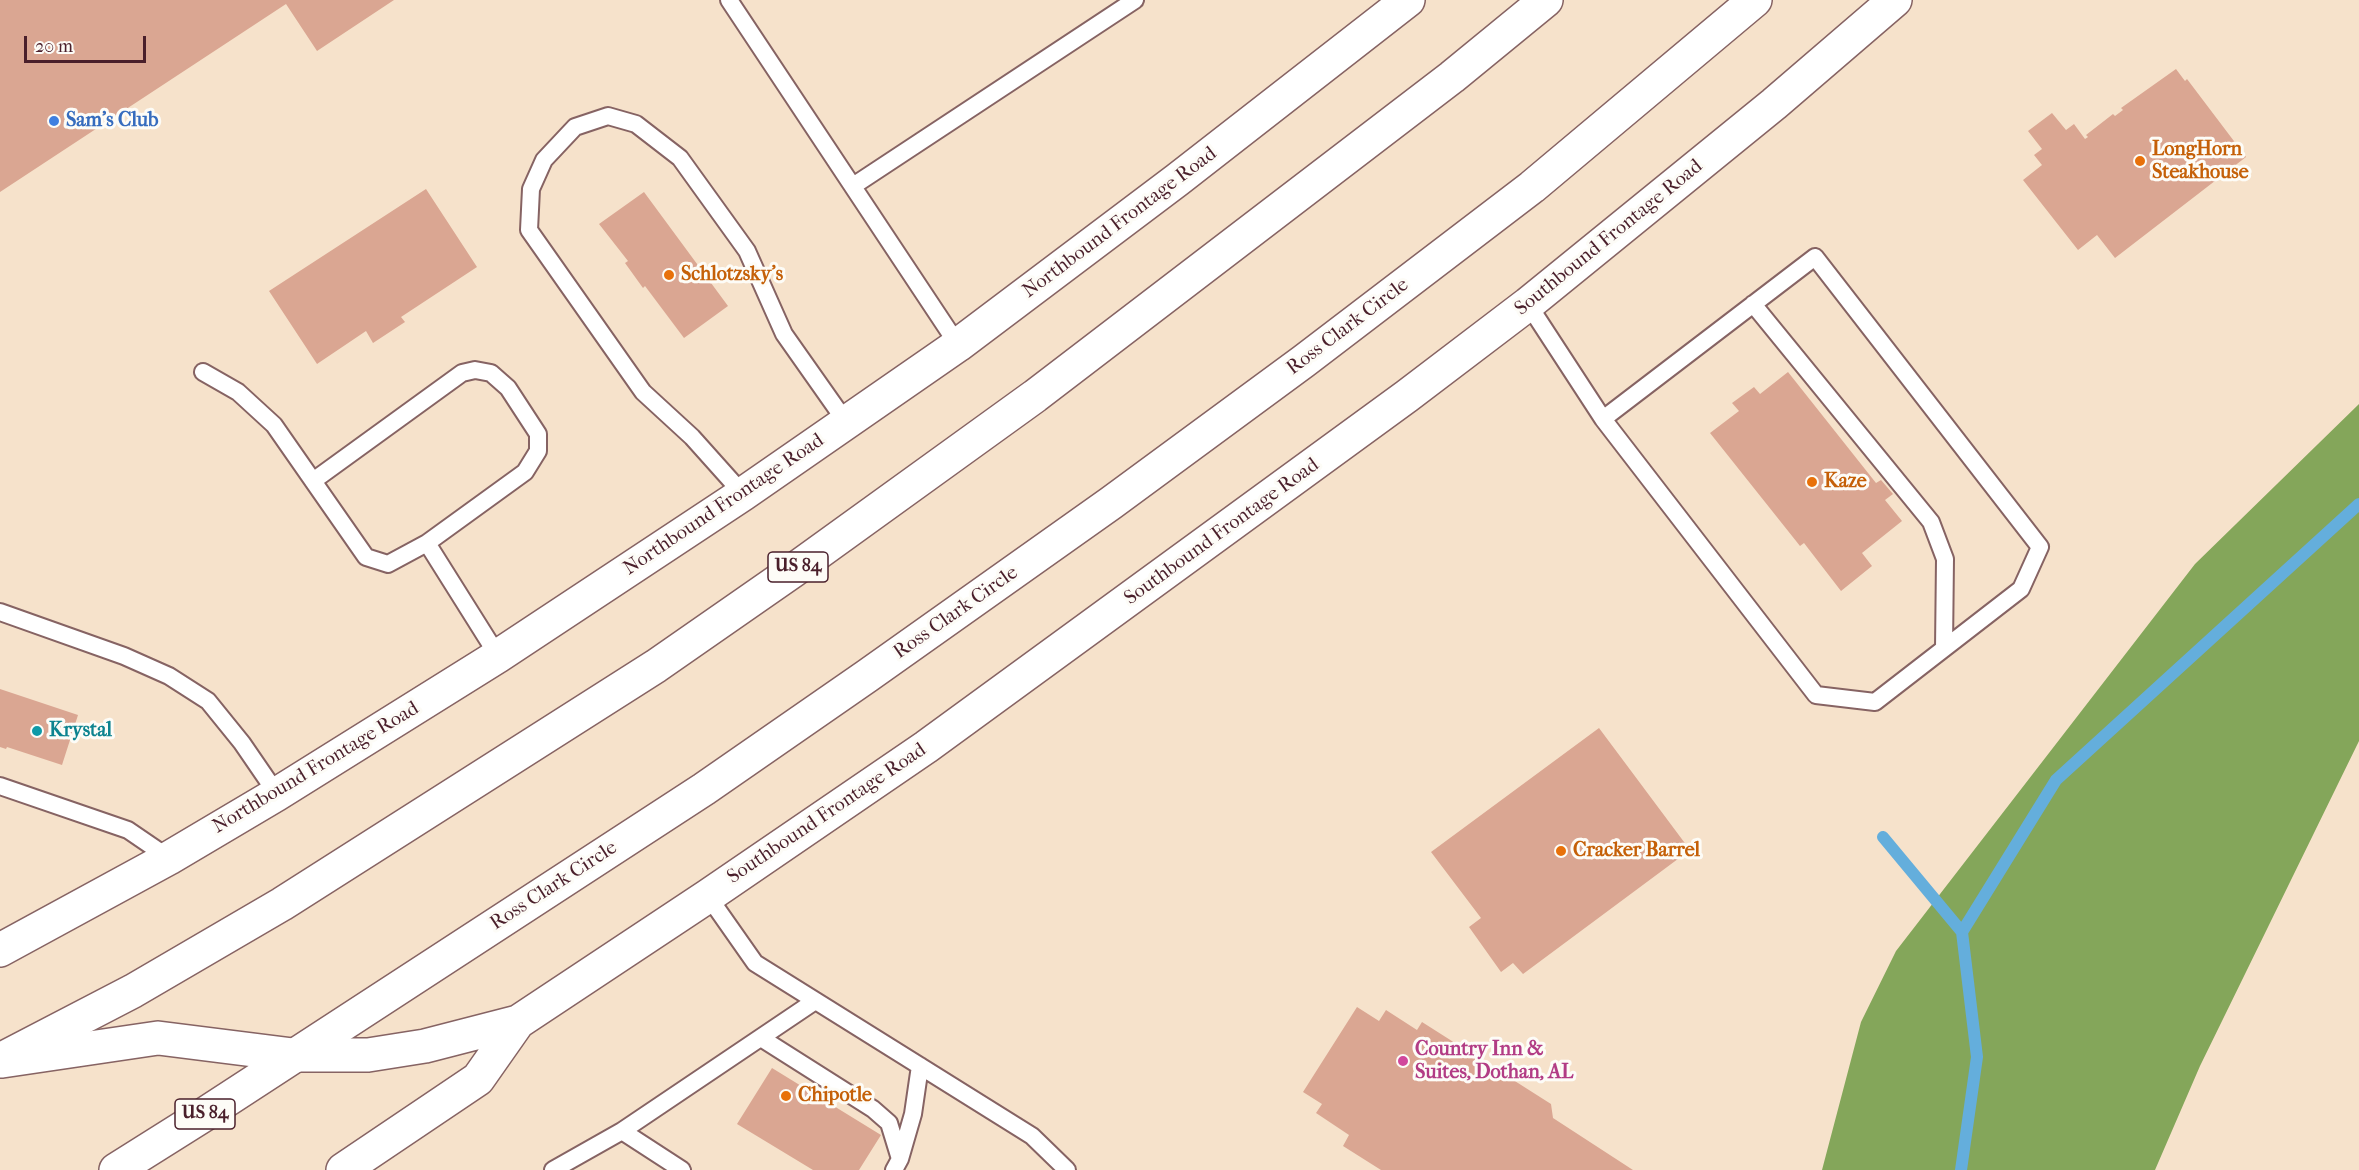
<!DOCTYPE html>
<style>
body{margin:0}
#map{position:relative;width:2359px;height:1170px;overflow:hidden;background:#f6e2cb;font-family:"IM FELL French Canon",serif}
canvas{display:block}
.scale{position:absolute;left:24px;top:36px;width:122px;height:27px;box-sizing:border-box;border:3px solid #4a1f2b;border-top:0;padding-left:8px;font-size:18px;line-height:21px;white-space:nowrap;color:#4a1f2b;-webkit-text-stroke:4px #fdfcf7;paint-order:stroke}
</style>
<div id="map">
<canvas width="2359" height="1170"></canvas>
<div class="scale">20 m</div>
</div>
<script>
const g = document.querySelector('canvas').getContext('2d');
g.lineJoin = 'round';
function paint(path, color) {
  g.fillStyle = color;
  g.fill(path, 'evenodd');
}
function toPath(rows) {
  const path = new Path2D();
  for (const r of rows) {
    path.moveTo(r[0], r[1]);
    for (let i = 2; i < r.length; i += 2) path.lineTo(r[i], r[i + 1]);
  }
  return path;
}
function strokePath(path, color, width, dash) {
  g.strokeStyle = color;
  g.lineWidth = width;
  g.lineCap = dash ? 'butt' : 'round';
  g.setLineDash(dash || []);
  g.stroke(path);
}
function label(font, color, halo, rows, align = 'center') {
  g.font = font + ' "IM FELL French Canon",serif';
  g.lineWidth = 6;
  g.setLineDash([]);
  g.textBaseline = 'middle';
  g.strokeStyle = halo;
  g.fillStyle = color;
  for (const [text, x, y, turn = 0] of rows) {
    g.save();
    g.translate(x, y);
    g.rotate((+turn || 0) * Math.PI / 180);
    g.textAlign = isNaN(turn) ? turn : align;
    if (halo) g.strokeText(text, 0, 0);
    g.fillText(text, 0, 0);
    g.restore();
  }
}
paint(toPath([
 [2359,404,2359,741,2200,1066,2155,1170,1822,1170,1861,1022,1896,951,2195,564]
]), '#84a65a');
strokePath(toPath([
 [1883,837,1962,932],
 [1961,1170,1977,1057,1962,932,2056,780,2359,504]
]), '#64aedc', 12);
paint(toPath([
 [0,0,394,0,317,51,286,4,0,192],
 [2176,69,2185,81,2187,79,2246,157,2115,258,2097,235,2078,250,2023,180,2042,165,2034,155,2042,149,2028,131,2052,113,2066,130,2074,124,2085,139,2088,137,2086,135,2113,114,2115,116,2123,110,2121,108],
 [426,189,477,267,401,317,405,322,373,343,366,331,317,364,269,291],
 [644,192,728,306,684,338,645,286,643,288,625,263,628,261,599,224],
 [1788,372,1876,483,1881,480,1893,494,1885,500,1902,521,1862,553,1872,566,1841,591,1804,543,1800,546,1710,433,1739,411,1732,403,1754,387,1760,394],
 [0,689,78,715,62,765,7,747,6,749,0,747],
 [1599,728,1690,850,1523,974,1513,963,1501,972,1469,927,1481,918,1431,852],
 [1357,1007,1379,1021,1386,1010,1417,1030,1422,1022,1551,1104,1553,1118,1633,1170,1381,1170,1343,1146,1349,1135,1316,1113,1322,1104,1303,1092],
 [772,1068,881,1135,859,1170,813,1170,737,1124]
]), '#daa692');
const service = toPath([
 [729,0,958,345],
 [853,186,1135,0],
 [1528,304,1603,419,1816,695,1875,702,2021,589,2040,547,1815,257,1603,419],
 [1753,304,1931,522,1945,559,1944,648],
 [203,372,238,392,274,425,366,557,388,564,427,543],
 [313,481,462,373,475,370,491,373,508,388,538,434,538,451,525,472,427,543,498,656],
 [743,494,692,437,643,392,529,230,531,189,544,160,575,127,608,116,636,124,680,158,747,251,784,334,846,422],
 [0,612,124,656,169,676,208,701,242,743,277,794],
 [0,786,128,830,169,858],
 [708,896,755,963,1032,1136,1067,1170],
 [761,1038,873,1109,889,1123,900,1159],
 [622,1131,815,1001],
 [553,1170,622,1131,682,1170],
 [894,1170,900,1159,913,1114,920,1066]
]);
const minor = toPath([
 [0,950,169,858,277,794,498,656,743,494,958,345,1177,180,1408,0],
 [2,1061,158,1038,293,1055,368,1055,425,1046,518,1022,708,896,926,747,1407,396,1528,304,1774,104,1895,0],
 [343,1170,478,1079,518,1022]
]);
const trunk = toPath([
 [0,1060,133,991,282,904,656,666,794,570,1035,396,1452,77,1546,0],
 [116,1170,205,1114,704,789,867,676,1111,503,1304,361,1532,187,1755,0]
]);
strokePath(service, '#866363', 20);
strokePath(minor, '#866363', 36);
strokePath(trunk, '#866363', 36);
strokePath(service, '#fff', 16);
strokePath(minor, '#fff', 33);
strokePath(trunk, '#fff', 33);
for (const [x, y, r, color] of [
 [54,121,6,"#3f7fe0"],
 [2140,161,6,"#e8710a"],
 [669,275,6,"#e8710a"],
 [1812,482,6,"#e8710a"],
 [37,731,6,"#0f9aa8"],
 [1561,851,6,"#e8710a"],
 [1403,1061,6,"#d1479c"],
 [786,1096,6,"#e8710a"]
]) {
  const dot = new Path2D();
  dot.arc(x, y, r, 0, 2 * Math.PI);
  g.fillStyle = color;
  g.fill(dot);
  strokePath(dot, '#fdfcf7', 2);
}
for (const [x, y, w] of [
 [798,567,60],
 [205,1114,60]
]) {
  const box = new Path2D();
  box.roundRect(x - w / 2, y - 15, w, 30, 4.5);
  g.fillStyle = '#fdfcf7';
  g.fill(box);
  strokePath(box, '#4a1f2b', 1.5);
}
label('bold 18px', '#4a1f2b', null, [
 ["US 84",798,567],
 ["US 84",205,1114]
]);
label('bold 20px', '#366cbe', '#fdfcf7', [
 ["Sam's Club",66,121]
], 'left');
label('bold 20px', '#c56008', '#fdfcf7', [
 ["LongHorn",2152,150],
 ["Steakhouse",2152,173],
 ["Schlotzsky's",681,275],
 ["Kaze",1824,482],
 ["Cracker Barrel",1573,851],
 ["Chipotle",798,1096]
], 'left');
label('20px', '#4a1f2b', '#fdfcf7', [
 ["Northbound Frontage Road",1120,223,-37],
 ["Southbound Frontage Road",1609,238,-39],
 ["Ross Clark Circle",1348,327,-37],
 ["Northbound Frontage Road",724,505,-34],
 ["Southbound Frontage Road",1222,532,-36],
 ["Ross Clark Circle",956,613,-35],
 ["Northbound Frontage Road",316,768,-31],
 ["Southbound Frontage Road",827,814,-34],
 ["Ross Clark Circle",554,886,-33]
]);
label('bold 20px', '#0d838f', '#fdfcf7', [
 ["Krystal",49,731]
], 'left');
label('bold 20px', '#b23c85', '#fdfcf7', [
 ["Country Inn &",1415,1050],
 ["Suites, Dothan, AL",1415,1073]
], 'left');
</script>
